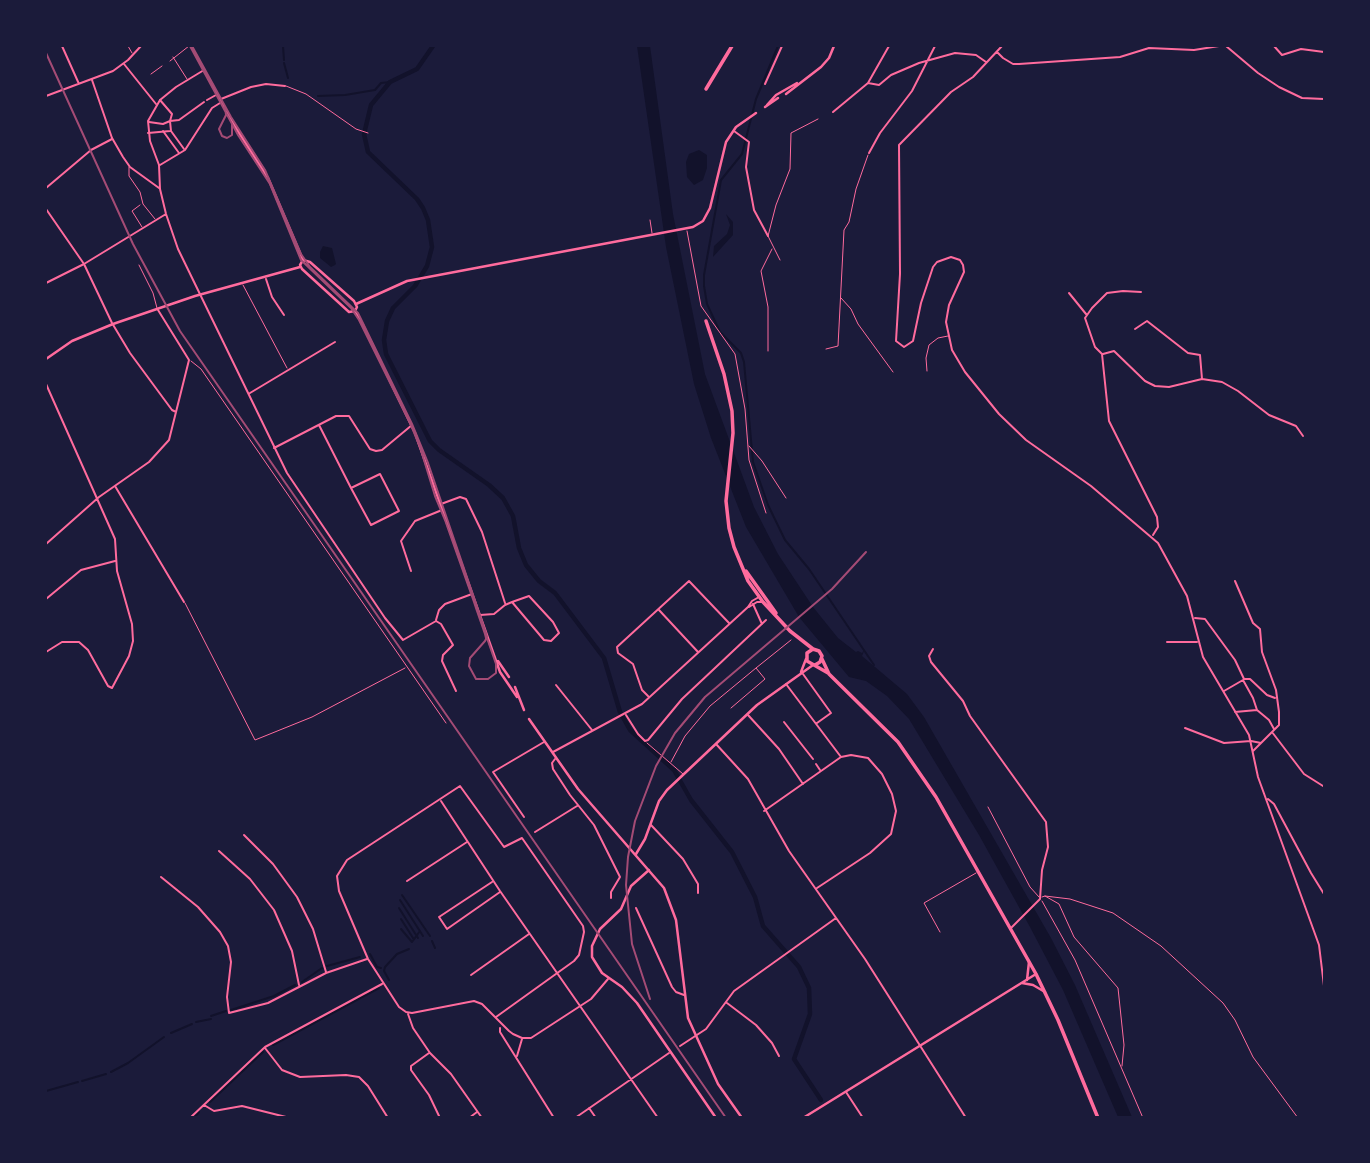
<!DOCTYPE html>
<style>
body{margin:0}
#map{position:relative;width:1370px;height:1163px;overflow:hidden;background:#1b1b3a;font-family:"Open Sans",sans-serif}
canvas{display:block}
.frame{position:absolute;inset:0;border:47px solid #1b1b3a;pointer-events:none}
</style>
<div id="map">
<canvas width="1370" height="1163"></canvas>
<div class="frame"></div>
</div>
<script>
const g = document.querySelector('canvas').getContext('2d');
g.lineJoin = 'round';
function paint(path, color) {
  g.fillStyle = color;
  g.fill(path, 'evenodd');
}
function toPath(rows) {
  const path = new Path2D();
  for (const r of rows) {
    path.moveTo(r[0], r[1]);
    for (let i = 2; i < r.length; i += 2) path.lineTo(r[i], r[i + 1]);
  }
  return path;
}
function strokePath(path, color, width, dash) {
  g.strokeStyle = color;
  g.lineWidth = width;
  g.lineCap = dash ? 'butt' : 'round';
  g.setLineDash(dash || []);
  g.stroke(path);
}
paint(toPath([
 [637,46,650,46,673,214,705,374,754,507,778,554,813,607,838,638,856,652,858,651,862,653,865,649,862,656,907,694,924,717,1051,938,1075,985,1132,1117,1118,1117,1063,990,1030,927,979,835,909,719,887,696,866,681,849,677,799,617,746,527,711,438,694,384,666,247],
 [699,150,707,155,707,168,703,180,694,185,687,177,686,162,689,154],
 [726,214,733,222,733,235,713,257,714,246,727,234,730,225],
 [323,246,332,248,336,264,335,265,331,267,320,258,320,252]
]), '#12122b');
strokePath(toPath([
 [283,46,284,60],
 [778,46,756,99,742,154,721,180,704,275,704,286,707,304,720,332,741,353,744,362,753,462,768,505,785,540,809,569,874,665],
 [284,63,288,78],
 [318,96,345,95,375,90,381,83,390,82],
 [402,895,430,936],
 [400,900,423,936],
 [399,908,418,938],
 [401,919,413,938],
 [401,929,412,942,420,931],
 [432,941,435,948],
 [370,954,377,967,381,968],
 [327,966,360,957],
 [389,980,384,971,385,967,397,954,409,949],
 [302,982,322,968],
 [231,1010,274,996,295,985],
 [211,1016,226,1011],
 [196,1022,211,1019],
 [171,1033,192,1024],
 [273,1045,379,988],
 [111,1072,128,1063,164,1037],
 [82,1081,106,1074],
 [46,1091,78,1082],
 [210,1102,263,1052],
 [194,1118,199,1112]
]), '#12122b', 2);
strokePath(toPath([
 [433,46,417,69,390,82,371,105,364,134,368,152,417,199,423,208,428,220,432,247,427,266,415,286,393,308,387,321,384,340,386,354,430,441,439,450,489,485,503,498,513,516,519,548,526,565,539,581,555,593,604,658,620,712,630,730,674,770,691,800,732,852,755,897,763,926,799,967,809,988,810,1014,794,1059,821,1100]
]), '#12122b', 4.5);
strokePath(toPath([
 [128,46,132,53],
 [173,57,187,79],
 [170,61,189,46],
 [151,74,162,66],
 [286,86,306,94,356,129,368,133],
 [129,167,129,176,140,192,143,204,155,219],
 [140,205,132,211,142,227],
 [650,220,652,233],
 [687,231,701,306,735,354,745,409,749,460,766,513],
 [780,260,768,236,776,205,790,169,791,133,818,119],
 [304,262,354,310],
 [139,265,153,293,157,308],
 [243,285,287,368],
 [841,298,851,309,858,324,893,372],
 [826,349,838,346,844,230,849,222,856,189,868,155],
 [768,351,768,307,761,271,772,249],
 [191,361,201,369,446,723],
 [927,371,926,358,929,345,938,338,948,336],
 [749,446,762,461,786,498],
 [185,603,255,740,312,717,405,668],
 [731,708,765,679,756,668,791,640],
 [647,743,683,774],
 [671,762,685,736,710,706,756,668],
 [988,807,1030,887,1039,897],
 [1045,896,1070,899,1113,913,1161,946,1223,1003,1235,1020,1253,1057,1298,1118],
 [1042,897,1045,896,1059,904,1074,937,1118,988,1124,1045,1122,1066],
 [1042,901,1075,960,1143,1118],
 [940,932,924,903,976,873]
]), '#ff6b9d', 1);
strokePath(toPath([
 [124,64,156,104],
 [160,100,172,114,170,121,179,120,204,102],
 [207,100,216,95],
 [149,122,163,124,170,121,171,131,184,149],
 [163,131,179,153],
 [148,133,170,131]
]), '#ff6b9d', 2);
strokePath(toPath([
 [62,46,79,84],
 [1002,46,973,77,951,92,899,145,900,274,896,341,904,347,913,341,921,303,933,267,937,262,951,257,960,260,963,265,964,272,949,305,946,322,952,350,965,372,999,414,1026,440,1091,486,1158,543,1187,596,1203,657,1249,735,1258,777,1319,945,1324,986],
 [1226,46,1258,73,1279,87,1302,98,1324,99],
 [1249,46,1267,46],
 [1274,46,1282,55,1301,49,1324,52],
 [997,52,1003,58,1013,64,1019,64,1120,57,1149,48,1194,50,1219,46],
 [204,70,176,87,160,100,148,121,150,141,159,165,160,189,166,214,178,249,287,473,385,618,403,640,436,621],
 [92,80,112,138,123,157,130,167,159,188],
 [868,83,879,85,891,75,919,63,955,53,976,55,986,62],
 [765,84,782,46],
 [46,96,113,71,128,60,141,46],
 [221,99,251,87,266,84,285,86],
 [833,112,868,83,889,46],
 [734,131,749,142,746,167,754,210,768,236],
 [869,153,880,133,912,91,935,46],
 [160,165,185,150,212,108,220,103],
 [46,188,91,150,112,139],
 [46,209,84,264,112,323,130,353,172,410,176,412],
 [266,279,272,297,284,315],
 [46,283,84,264,166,214],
 [1141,292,1123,291,1107,293,1092,308,1085,318,1095,347,1102,354,1109,421,1157,517,1158,527,1153,535],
 [1069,293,1086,314],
 [1135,329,1147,321,1188,353,1200,355,1202,379],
 [1103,354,1114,351,1145,381,1155,386,1169,387,1202,379,1222,382,1238,391,1269,415,1296,426,1303,436],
 [46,384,115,539,117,571,132,624,133,641,129,656,112,688,108,686,88,650,79,642,62,642,46,652],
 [250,393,335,342],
 [319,425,351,488],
 [274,448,336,416,349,416,370,449,376,451,382,450,412,425],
 [380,474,399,511,371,525,351,488,380,474],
 [115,486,184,602],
 [441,504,460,497,466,499,482,532,505,603],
 [46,544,99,497,149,462,169,440,189,360,158,310],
 [411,571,401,541,415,521,442,510],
 [1235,581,1253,623,1260,629,1262,652,1276,690,1279,712,1279,725,1253,751],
 [46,599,81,570,115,561],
 [753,604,762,624],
 [749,607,757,602,763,602],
 [659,610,698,652],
 [480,615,494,614,505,605,512,602,529,596,553,622,559,633,551,641,544,640,512,602],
 [1195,618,1205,619,1235,660,1244,679],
 [436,620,439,610,445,604,472,594],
 [436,621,441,624,453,645,443,655,442,661,456,691],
 [1167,642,1197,642],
 [933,649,929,656,931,662,963,701,970,716,1046,822,1048,847,1042,870,1040,899,1010,929],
 [803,674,831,713,817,723],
 [1245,679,1250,679,1267,695,1275,698],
 [1243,680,1253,698,1257,710,1269,720,1274,729],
 [786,684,841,757],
 [556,685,592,730],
 [1224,691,1243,680],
 [648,696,642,690,633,664,618,653,617,647,689,581,729,623],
 [1235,712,1257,710],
 [626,715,638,734,645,741,648,740,682,699,766,620],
 [748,715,779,749,803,784],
 [784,722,813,759],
 [1185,728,1224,743,1251,741,1261,743],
 [1272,732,1304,774,1323,786],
 [716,744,748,779,789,851,865,959,966,1118],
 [553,752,642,704,748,607,752,601,759,597],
 [555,759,552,763,553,769,570,795,594,825,620,877,611,892,611,898],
 [816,764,820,770],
 [1268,799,1274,804,1311,873,1324,894],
 [441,801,500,891,658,1118],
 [764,811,841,757,851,755,868,758,882,774,892,794,896,811,891,834,870,853,817,888],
 [524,817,493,772,544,742],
 [651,825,683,859,698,884,698,893],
 [535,832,577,806],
 [244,835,273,864,297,897,313,929,326,972],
 [219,851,250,879,274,910,292,951,299,985],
 [161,877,198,907,220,932,228,946,231,962,227,997,229,1013,268,1003,326,973,367,959],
 [407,881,467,842],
 [492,882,439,917,447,929,500,892],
 [636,908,672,987,676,992,684,995],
 [471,975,529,934],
 [727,1003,756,1025,772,1043,779,1056],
 [408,1014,413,1028,430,1053,451,1074,482,1118],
 [496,1017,574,961,579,955,584,932,583,926,522,838,504,847,460,786,347,860,337,876,339,891,368,959,399,1007,406,1012,412,1013,474,1001,482,1004,509,1031,513,1034,522,1038,531,1038,591,999,608,979],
 [500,1028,500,1032,554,1118],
 [680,1046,706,1029,734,991,836,918],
 [265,1048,282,1070,300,1077,346,1075,359,1077,368,1086,388,1118],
 [429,1053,411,1066,411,1070,429,1095,440,1118],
 [517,1056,522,1039],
 [846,1092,863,1118],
 [204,1105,214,1111,242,1106,290,1118],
 [589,1108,596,1118],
 [190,1118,265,1047,382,984],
 [469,1118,477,1112],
 [575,1118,669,1053]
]), '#ff6b9d', 2);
strokePath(toPath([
 [786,94,821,67,829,58,834,46],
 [767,105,776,95,797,83],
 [765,107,778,98],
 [356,304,407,281,693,227,703,221,710,208,726,142,736,127,756,113],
 [46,359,72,341,113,324,195,296,300,267],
 [1027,980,1029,962],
 [1022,983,1033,985,1045,992],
 [803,1118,1036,974]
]), '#ff6b9d', 2.5);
strokePath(toPath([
 [191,46,234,125,268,178,303,260],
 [303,260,300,265,302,269,349,312,355,311,363,325,415,433,500,672,517,697],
 [303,260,310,262,354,301,357,307,355,311],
 [498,661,509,677],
 [801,672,806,659],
 [515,687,524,710],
 [529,719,578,789,664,888,676,920,688,1018,718,1084,742,1118],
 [636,854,645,839,659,801,667,790,757,705,813,665],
 [649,870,631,886,621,909,600,929,592,946,592,957,602,973,622,987,637,1003,716,1118]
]), '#ff6b9d', 2.5);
strokePath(toPath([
 [706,89,732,46],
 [706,321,724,374,732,411,733,433,726,501,729,528,734,547,748,581,763,602,790,631,813,649],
 [746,571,776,613],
 [822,659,829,674,898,742,936,797,1036,974,1058,1020,1098,1118],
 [815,665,820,662,822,656,819,651,813,649,807,653,807,661,828,673]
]), '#ff6b9d', 3.5);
strokePath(toPath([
 [190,46,238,135,270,184,301,260,351,308,359,320,411,425,420,447,435,496,445,520,474,602,477,611,485,634,486,638,487,638,496,664,496,673,488,679,476,679,469,666,470,658,485,641,486,639,486,638,487,637,486,633,428,463,412,424,358,313,310,267,301,254,265,170,231,117,192,46],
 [225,107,226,115,219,129,222,136,227,138,232,135,232,124]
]), '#a44b75', 2);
strokePath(toPath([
 [46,53,133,244,180,331,726,1118],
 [650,999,632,944,626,885,628,857,635,821,656,766,675,733,705,697,832,589,866,552]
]), '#a44b75', 2);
</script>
